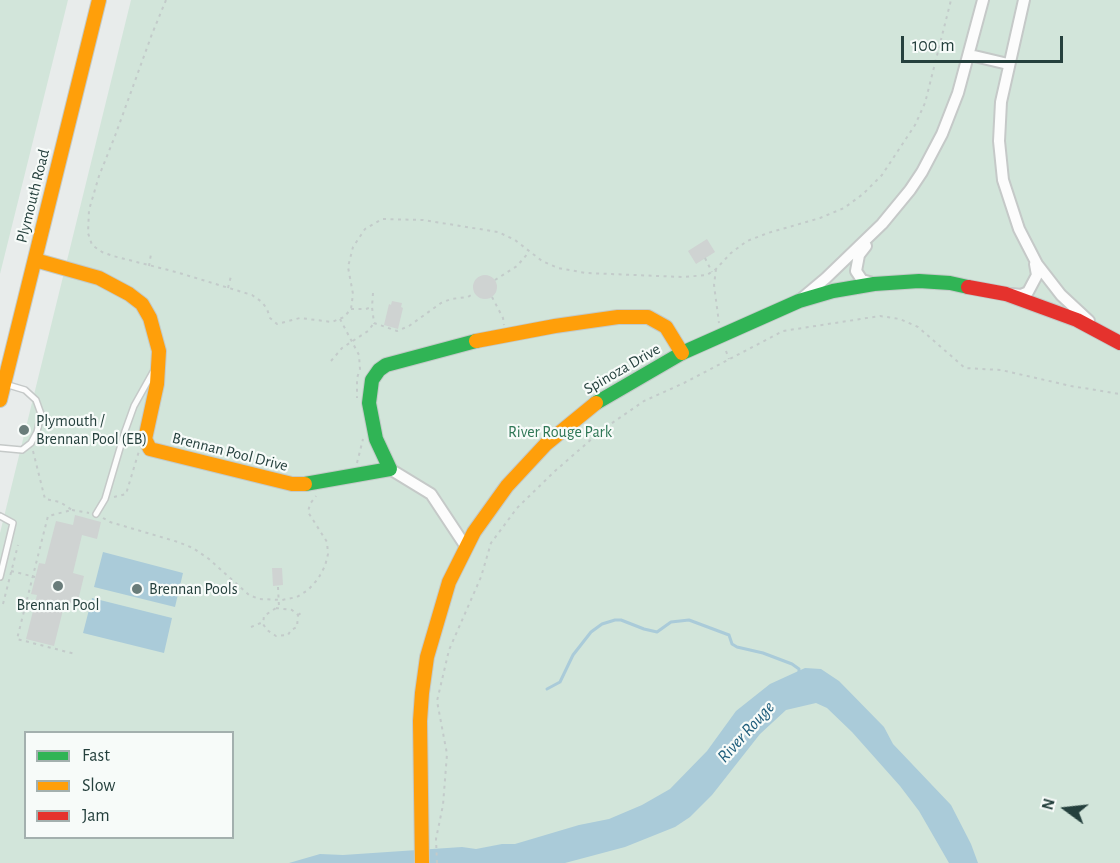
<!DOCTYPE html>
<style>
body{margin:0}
#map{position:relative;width:1120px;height:863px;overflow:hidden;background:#e8eceb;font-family:"Alegreya Sans",sans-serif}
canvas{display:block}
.legend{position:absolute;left:24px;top:731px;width:210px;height:108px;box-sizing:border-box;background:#f7fbf9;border:2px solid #a3b0ae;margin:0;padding:8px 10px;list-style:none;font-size:18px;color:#25403d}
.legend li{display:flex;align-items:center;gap:12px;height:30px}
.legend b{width:30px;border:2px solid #a3b0ae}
.north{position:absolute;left:1036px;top:779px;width:60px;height:60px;-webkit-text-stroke:4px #f7fbf9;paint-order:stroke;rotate:285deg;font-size:16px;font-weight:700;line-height:24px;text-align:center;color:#25403d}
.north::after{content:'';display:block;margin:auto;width:21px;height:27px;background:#25403d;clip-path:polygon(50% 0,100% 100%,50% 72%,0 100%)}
.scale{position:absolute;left:901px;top:36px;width:162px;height:27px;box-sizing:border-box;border:3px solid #25403d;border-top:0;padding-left:8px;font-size:18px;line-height:21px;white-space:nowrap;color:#25403d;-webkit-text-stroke:4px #f7fbf9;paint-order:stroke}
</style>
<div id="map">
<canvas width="1120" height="863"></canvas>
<ul class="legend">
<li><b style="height:8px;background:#30b455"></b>Fast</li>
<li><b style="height:8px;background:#ff9f0a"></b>Slow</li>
<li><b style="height:8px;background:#e5322d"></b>Jam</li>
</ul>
<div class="north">N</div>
<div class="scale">100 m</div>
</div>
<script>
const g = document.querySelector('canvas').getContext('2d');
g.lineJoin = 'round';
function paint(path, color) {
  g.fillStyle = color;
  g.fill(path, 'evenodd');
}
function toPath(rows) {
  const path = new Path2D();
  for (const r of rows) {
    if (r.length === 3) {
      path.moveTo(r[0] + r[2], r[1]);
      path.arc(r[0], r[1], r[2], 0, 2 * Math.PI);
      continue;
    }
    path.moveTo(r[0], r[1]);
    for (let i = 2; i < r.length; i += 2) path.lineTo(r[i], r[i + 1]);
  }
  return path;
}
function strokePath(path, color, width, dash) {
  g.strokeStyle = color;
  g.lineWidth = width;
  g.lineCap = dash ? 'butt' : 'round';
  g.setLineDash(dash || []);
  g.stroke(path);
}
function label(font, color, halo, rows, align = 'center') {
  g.font = font + ' "Alegreya Sans",sans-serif';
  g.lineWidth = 4.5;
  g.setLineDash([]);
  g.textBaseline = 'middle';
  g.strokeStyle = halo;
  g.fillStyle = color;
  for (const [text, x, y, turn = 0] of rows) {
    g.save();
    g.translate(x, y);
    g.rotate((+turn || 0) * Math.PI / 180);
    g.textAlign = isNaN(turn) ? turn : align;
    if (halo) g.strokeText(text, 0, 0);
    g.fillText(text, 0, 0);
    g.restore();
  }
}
paint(toPath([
 [0,0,68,0,0,274],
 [131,0,1120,0,1120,863,0,863,0,533],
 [26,732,232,732,232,838,26,838]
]), '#d2e5da');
paint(toPath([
 [103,552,183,573,175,607,94,587],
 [92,598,172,618,164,653,83,633],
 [805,668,821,669,839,681,884,727,893,744,951,805,971,844,978,863,949,863,919,811,900,786,852,732,827,708,816,703,786,710,760,734,712,795,690,817,675,827,625,847,565,863,289,863,320,854,343,855,462,847,476,849,502,844,515,844,579,825,609,819,642,805,670,789,707,751,736,711,770,684]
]), '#aacbd9');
strokePath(toPath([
 [547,689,560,682,573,655,591,632,602,624,615,620,621,620,644,629,657,632,671,622,689,620,729,635,732,644,737,647,763,653,792,664,799,669,799,672]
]), '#aacbd9', 3);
paint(toPath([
 [707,239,715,252,696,264,688,251],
 [485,287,12],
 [392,301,402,303,401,307,403,308,398,329,384,325,389,304,391,305],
 [75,515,101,522,97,539,82,535,73,573,84,576,77,605,65,602,54,646,26,639,37,595,31,594,39,563,45,564,56,521,73,525],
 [272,568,282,568,283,585,273,586]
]), '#cfd3d2');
const lane = toPath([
 [0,448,22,450,31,443,37,432,41,414,36,400,25,390,5,384],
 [96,514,105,499,125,431,134,406,153,372],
 [0,516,13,523,0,577]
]);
const street = toPath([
 [1024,0,1001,102,999,141,1003,180,1019,229,1037,264,1061,295,1089,321],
 [970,55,1008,64],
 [866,246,859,255,856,271,862,280,873,283],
 [1012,294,1021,295,1028,292,1037,275,1035,264],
 [801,299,826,278,882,224,910,190,922,172,942,134,958,93,983,0],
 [390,469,431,494,466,547]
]);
const fast = toPath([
 [596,403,682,353,799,301,833,291,874,284,919,281,950,283,968,287],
 [305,484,390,469,376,439,369,403,372,380,379,370,386,365,476,341]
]);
const slow = toPath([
 [35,260,99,278,129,294,142,304,150,318,159,351,157,384,145,439,150,449,292,484,305,484],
 [476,341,555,326,618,317,648,317,666,327,682,353],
 [0,400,99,0],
 [422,863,420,721,422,693,427,657,449,582,474,532,507,486,546,444,596,403]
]);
const jam = toPath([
 [968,287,1006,294,1077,320,1120,343]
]);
strokePath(lane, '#c5c9c8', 8);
strokePath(street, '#c5c9c8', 14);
strokePath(fast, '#c3cac8', 16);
strokePath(slow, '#c3cac8', 16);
strokePath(jam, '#c3cac8', 16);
strokePath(toPath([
 [166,0,152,34,115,136,99,176,89,210,88,233,92,245,102,252,113,256,176,272,252,295,262,302,267,309,270,318,277,324,300,318,332,322,344,317,351,309,353,294,348,267,353,247,365,229,382,219,423,220,498,232,515,240,542,261,558,268,586,273,683,277,707,275,716,269,731,253,747,241,768,233,820,218,844,208,863,194,882,175,915,125,925,103,951,0],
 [705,258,712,272],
 [149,266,151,254],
 [716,269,714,285,719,323],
 [495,280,517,266,529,252],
 [228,288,231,276],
 [373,293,372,307,374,323,397,331,409,326,441,303,451,299,468,297,474,293],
 [492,297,503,318,504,325],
 [351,309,366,309,372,307],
 [340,319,359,355,360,369,357,378,357,398],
 [726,351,729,359],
 [331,361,342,348,368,331,374,323],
 [33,451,45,499,60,502,72,510,48,516,17,639,75,654],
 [357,463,363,439],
 [114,497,126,494,139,451],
 [72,510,89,513],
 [103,518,110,522,178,542,193,548,209,559,249,595,259,599,282,600,297,597,308,590,318,579,325,566,328,554,327,542,308,512,310,504,316,496],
 [11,571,35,577],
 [278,587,279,607],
 [3,604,18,545],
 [276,608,292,610,298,615,297,627,291,630,288,635,276,636,267,630,263,624,264,616,276,608],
 [298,615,304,611],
 [251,627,263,622],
 [437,863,436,839,443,805,447,754,437,701,449,650,481,577,491,543,517,508,555,471,602,430,644,401,684,383,783,331,880,316,900,319,918,327,965,368,1001,370,1071,386,1120,394]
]), '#c3cbca', 2, [3, 4.5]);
strokePath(lane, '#fcfcfc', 5);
strokePath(street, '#fcfcfc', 10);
strokePath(fast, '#30b455', 14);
strokePath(slow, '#ff9f0a', 14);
strokePath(jam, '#e5322d', 14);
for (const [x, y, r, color] of [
 [24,430,6,"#697c7a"],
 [58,586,6,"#697c7a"],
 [137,589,6,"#697c7a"]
]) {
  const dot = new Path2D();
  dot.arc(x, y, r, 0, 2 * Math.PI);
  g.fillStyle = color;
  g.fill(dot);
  strokePath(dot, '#f7fbf9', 2);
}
label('16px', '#25403d', '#f7fbf9', [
 ["Plymouth Road",33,196,-76],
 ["Spinoza Drive",622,369,-30],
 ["Brennan Pool Drive",230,452,14]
]);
label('16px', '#25403d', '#f7fbf9', [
 ["Plymouth /",36,421],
 ["Brennan Pool (EB)",36,439],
 ["Brennan Pools",149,589],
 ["Brennan Pool",58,605,"center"]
], 'left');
label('16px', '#2f7756', '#f7fbf9', [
 ["River Rouge Park",560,432]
]);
label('italic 18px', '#1f5e7c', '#f7fbf9', [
 ["River Rouge",746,732,-48]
]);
</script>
